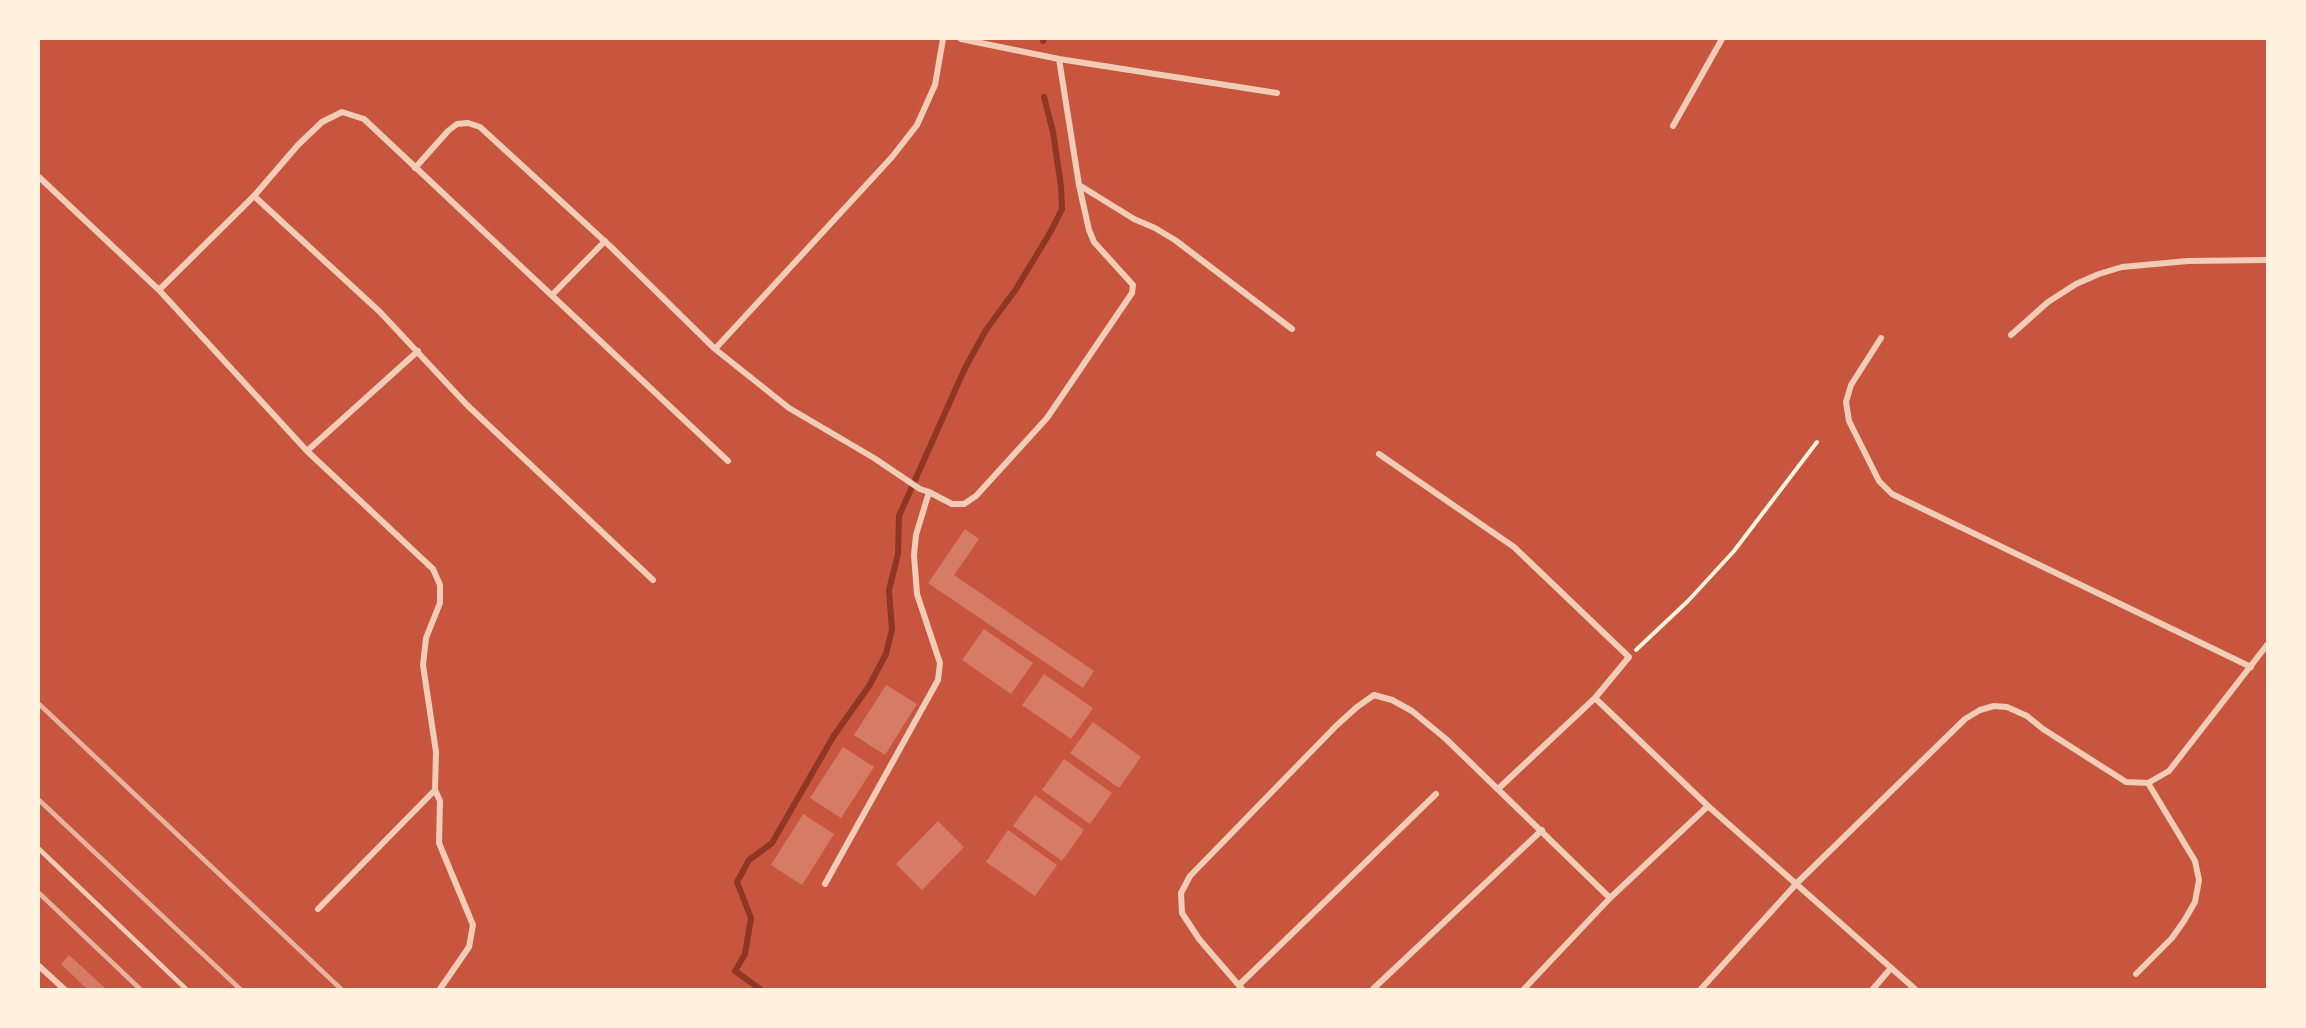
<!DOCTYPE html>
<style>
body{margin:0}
#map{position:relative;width:2306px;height:1028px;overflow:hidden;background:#c8553d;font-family:Jost,sans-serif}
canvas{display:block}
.frame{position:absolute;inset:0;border:40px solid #fff3e0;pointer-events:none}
</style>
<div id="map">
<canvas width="2306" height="1028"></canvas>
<div class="frame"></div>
</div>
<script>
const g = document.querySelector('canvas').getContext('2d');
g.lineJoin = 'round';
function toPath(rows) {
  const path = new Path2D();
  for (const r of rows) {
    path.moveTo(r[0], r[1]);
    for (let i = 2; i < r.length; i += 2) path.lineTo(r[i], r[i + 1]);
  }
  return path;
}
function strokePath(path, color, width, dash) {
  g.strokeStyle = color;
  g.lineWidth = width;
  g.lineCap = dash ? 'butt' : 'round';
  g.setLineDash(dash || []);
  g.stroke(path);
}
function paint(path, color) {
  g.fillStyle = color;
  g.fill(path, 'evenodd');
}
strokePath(toPath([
 [1043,41,1044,39],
 [760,989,735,971,745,954,751,918,737,882,749,860,772,843,833,737,869,686,886,654,892,629,889,590,898,554,899,516,965,368,986,330,1016,289,1051,231,1062,209,1061,186,1053,132,1044,97]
]), '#8f3625', 6);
paint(toPath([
 [965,529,979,539,954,575,1094,671,1083,688,928,583],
 [984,629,1033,663,1011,694,962,660],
 [1044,674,1093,708,1071,739,1022,705],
 [886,685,917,704,885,755,854,735],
 [1093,722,1141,757,1119,788,1070,753],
 [843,747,874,767,841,818,810,798],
 [1064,759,1112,793,1090,824,1042,790],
 [1035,795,1084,830,1062,861,1013,826],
 [803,814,834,834,802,885,771,865],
 [938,821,964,847,922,890,896,864],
 [1008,830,1057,865,1035,896,986,862],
 [69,955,106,989,87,989,61,964]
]), '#d67c66');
strokePath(toPath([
 [1636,650,1688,601,1734,551,1817,442]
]), '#fff3e0', 4);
strokePath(toPath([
 [39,849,186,989]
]), '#f1ccb7', 4.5);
strokePath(toPath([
 [961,39,1059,59,1277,93],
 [1673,126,1722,39],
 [415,168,448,131,457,124,468,123,480,127,611,247,715,349,789,408,874,458,920,489,929,492,916,535,914,555,917,594,940,663,938,680,825,884],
 [39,177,159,290,254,196,298,145,322,122,342,112,364,119,728,461],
 [1079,185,1134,219,1155,228,1175,240,1292,329],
 [254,196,380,312,467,405,653,580],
 [159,290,307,451,433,569,440,585,440,603,426,638,423,665,436,752,435,790,440,801,439,843,473,925,469,947,440,989],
 [552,295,605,241],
 [2011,335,2048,302,2076,284,2099,274,2122,267,2188,261,2267,260],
 [1881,338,1851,385,1846,402,1849,421,1879,481,1892,494,2251,667],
 [715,349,892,157,917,125,935,85,943,39],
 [307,451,418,351],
 [1379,454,1514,547,1629,657,1595,698,1498,789],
 [929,492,952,504,964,504,976,496,1047,418,1132,293,1133,285,1094,242,1089,230,1079,185,1059,59],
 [1595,698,1708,806,1915,989],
 [318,909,435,790],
 [39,966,64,989],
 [2136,974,2172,938,2184,921,2195,902,2199,880,2195,861,2148,783],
 [1239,985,1436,794],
 [1242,989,1199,939,1182,913,1181,893,1190,876,1336,726,1357,707,1374,695,1392,700,1412,711,1446,739,1610,898,1708,806],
 [1373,989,1542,830],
 [1524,989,1610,898],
 [1701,989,1797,883,1965,719,1980,710,1994,706,2007,707,2027,716,2043,729,2126,782,2148,783,2169,771,2267,645],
 [1873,989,1891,968]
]), '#f1ccb7', 6);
strokePath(toPath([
 [39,704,341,989],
 [39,800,240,989],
 [39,893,140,989]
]), '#e9b49f', 4.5);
</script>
